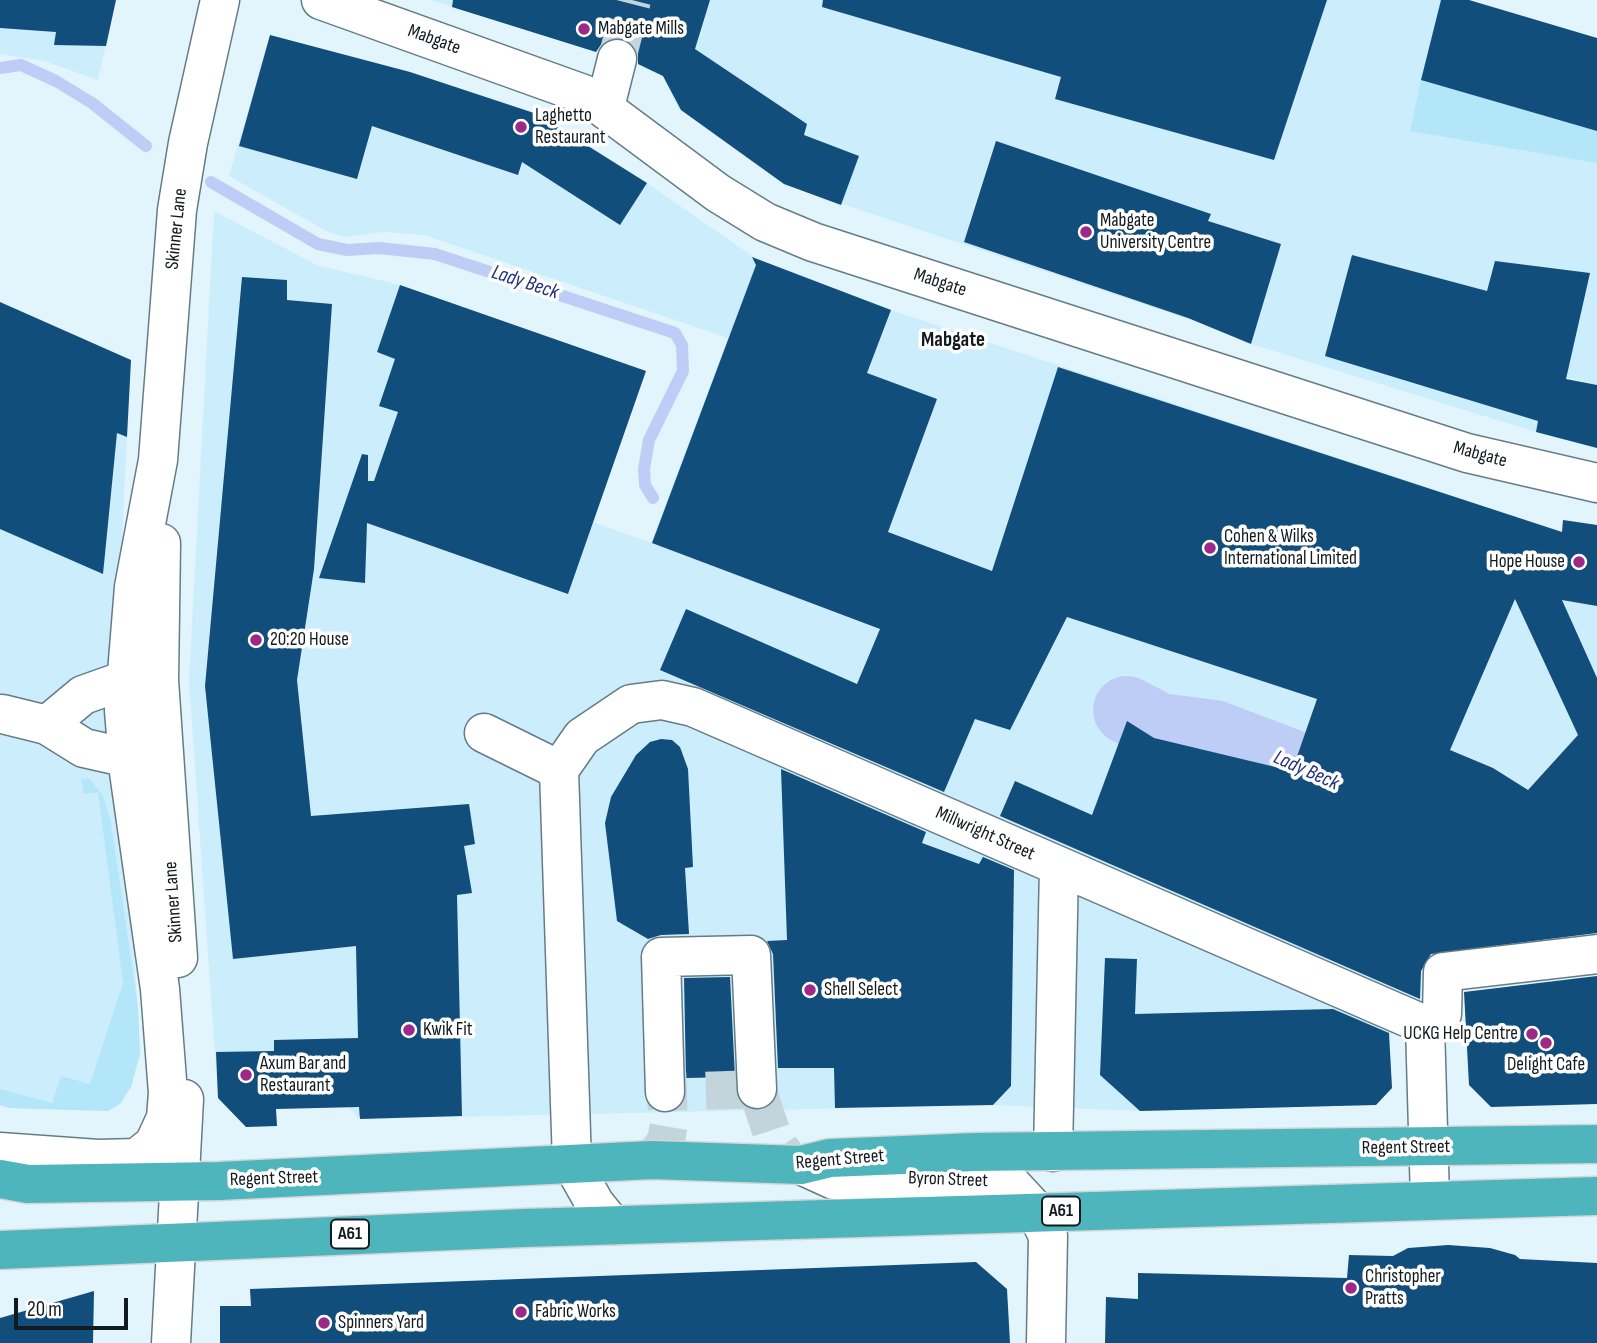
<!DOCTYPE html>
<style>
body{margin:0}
#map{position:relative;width:1597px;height:1343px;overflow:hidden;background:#e2f5fd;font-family:"Sofia Sans Condensed",sans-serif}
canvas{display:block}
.scale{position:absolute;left:14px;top:1298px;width:114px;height:32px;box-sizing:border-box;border:4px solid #111a1e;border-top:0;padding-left:9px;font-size:21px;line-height:24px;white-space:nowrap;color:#111a1e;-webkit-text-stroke:5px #fff;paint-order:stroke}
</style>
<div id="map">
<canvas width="1597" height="1343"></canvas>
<div class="scale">20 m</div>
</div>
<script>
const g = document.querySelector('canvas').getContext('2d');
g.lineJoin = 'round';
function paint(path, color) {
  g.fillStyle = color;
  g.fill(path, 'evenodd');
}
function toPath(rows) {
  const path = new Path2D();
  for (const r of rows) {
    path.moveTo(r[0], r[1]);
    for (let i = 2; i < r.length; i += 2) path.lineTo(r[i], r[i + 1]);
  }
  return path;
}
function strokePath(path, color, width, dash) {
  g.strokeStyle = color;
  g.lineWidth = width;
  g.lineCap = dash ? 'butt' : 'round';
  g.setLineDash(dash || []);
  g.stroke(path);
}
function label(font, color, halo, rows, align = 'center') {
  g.font = font + ' "Sofia Sans Condensed",sans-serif';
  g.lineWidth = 7;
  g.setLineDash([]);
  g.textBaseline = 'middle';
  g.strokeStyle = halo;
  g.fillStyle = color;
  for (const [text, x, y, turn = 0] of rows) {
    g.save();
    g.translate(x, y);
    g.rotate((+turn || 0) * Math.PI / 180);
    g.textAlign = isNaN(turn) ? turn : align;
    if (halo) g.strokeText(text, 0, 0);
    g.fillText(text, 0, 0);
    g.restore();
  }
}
paint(toPath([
 [0,0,116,0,98,80,44,61,0,54],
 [430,0,1469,0,1597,38,1597,385,1549,373,1536,432,1251,344,1280,244,1213,223,1188,319,785,185,679,109,663,76,636,63],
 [270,35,410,72,538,114,647,183,758,260,891,310,1562,532,1563,520,1597,525,1597,929,1428,952,1421,1000,1389,1037,1392,1088,1376,1105,1140,1111,993,1105,360,1119,348,1107,276,1109,277,1126,246,1127,218,1098,189,681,214,211,317,265,400,285,646,371,593,522,651,543,728,338,424,235,383,232,345,237,328,232,229,176],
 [0,379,127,437,114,695,128,848,140,1054,131,1087,120,1104,108,1111,9,1108,0,1105]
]), '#ccedfb');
paint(toPath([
 [1421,80,1597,131,1597,163,1410,131],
 [89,778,103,796,111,823,138,1006,140,1054,131,1087,120,1104,108,1111,9,1108,0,1105,0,1089,52,1103,61,1076,90,1084,123,983,98,792,84,794,81,779]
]), '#b4e6fa');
strokePath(toPath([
 [0,68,21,65,56,81,92,103,146,146],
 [211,182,318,244,347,250,379,248,435,254,675,333,682,345,683,371,649,440,644,469,645,485,653,498]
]), '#becdf6', 12);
strokePath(toPath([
 [1127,710,1159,727,1214,734,1322,775,1377,807]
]), '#becdf6', 68);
paint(toPath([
 [0,0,116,0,106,46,54,45,56,32,0,28],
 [453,0,710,0,695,49,807,124,804,135,859,156,841,205,784,184,681,110,663,76,638,64,638,52,632,43,623,38,610,38,602,43,596,52,452,7],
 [823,0,1327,0,1274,160,1055,99,1061,77,822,7],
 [1441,0,1469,0,1597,38,1597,131,1421,80],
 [270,35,410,72,537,114,647,183,620,225,522,162,518,175,372,126,357,179,239,146],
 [996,141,1211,214,1208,221,1281,244,1251,344,1188,318,964,242],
 [1352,255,1487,291,1495,261,1590,273,1566,379,1597,385,1597,448,1536,432,1538,421,1325,356],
 [752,257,891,310,867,373,937,399,888,532,992,571,1058,367,1562,532,1563,520,1597,525,1597,606,1562,600,1597,678,1597,933,1431,954,1421,971,1420,999,1000,816,1015,781,1092,815,1127,721,1154,738,1292,771,1317,699,1067,617,1010,730,975,719,944,792,660,670,686,609,857,684,880,629,652,543,756,265],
 [1515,599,1578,735,1528,790,1493,768,1450,750],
 [242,277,287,280,287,300,332,304,314,569,297,680,311,816,469,804,475,844,464,846,472,893,457,895,462,1116,360,1119,359,1107,276,1109,277,1126,246,1127,218,1098,216,1052,274,1051,274,1040,358,1038,356,946,233,959,205,686],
 [400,285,646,371,568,594,367,523,365,583,319,578,362,454,368,455,368,481,374,481,398,412,379,406,395,359,377,352],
 [0,302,131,360,127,437,117,433,103,574,0,529],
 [661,739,672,740,680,747,688,769,693,867,685,868,689,934,661,935,648,939,617,921,605,823,611,797,636,755,650,742],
 [781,769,926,832,922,843,979,864,983,857,1014,870,1011,1086,993,1105,835,1108,834,1068,778,1068,773,954,767,941,787,940],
 [1105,958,1137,959,1135,1014,1333,1009,1389,1033,1392,1088,1376,1105,1140,1111,1100,1075],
 [1597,976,1597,1104,1491,1107,1469,1085,1464,992],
 [730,977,735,1077,686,1078,684,978],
 [1448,1245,1490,1248,1515,1255,1520,1259,1597,1263,1597,1343,1105,1343,1106,1297,1138,1299,1138,1273,1347,1278,1349,1255,1393,1256,1408,1248],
 [976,1262,1007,1289,1010,1343,220,1343,220,1306,251,1306,250,1289],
 [94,1291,93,1343,0,1343,0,1318]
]), '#114e7c');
strokePath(toPath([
 [617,59,632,0],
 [652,1160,666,1141,669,1124,665,1092,757,1089,773,1137,792,1165]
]), '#c3d4dc', 38, [38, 19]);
const minor = toPath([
 [321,0,586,95,718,193,765,222,813,242,1467,453,1597,483],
 [605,107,617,59],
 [161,543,159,680,178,958],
 [148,681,114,684,83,695,47,725,84,748,115,755,151,754],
 [2,714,47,725],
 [484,733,559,770],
 [1425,1025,1442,1014,1443,972,1597,954],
 [1425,1025,1430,1200],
 [665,1092,661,957,751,955,757,1089],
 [0,1152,98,1159,137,1158,154,1144,166,1118,168,1093,160,989,129,772,124,710,134,587,158,460,177,210,188,143,220,0],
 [1053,1152,1059,867],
 [801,1165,834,1180,978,1177,1012,1185,1036,1211,1048,1236,1046,1343],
 [612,1225,595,1204,572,1163,559,770,582,737,631,704,662,700,693,707,1425,1025],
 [171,1343,184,1099]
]);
const highway = toPath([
 [0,1179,28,1184,219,1181,652,1160,801,1165,830,1158,975,1152,1597,1144],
 [0,1250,524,1228,1597,1196]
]);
strokePath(minor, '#667c85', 41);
strokePath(highway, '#d4d6d6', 41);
strokePath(minor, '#fff', 38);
strokePath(highway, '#4fb5bd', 38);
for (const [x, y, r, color] of [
 [584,29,7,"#9b2987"],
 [521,127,7,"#9b2987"],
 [1086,232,7,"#9b2987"],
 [1210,548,7,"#9b2987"],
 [1579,562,7,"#9b2987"],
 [256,640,7,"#9b2987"],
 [810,990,7,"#9b2987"],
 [409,1030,7,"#9b2987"],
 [1532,1034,7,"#9b2987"],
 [1546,1043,7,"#9b2987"],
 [246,1075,7,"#9b2987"],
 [1351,1288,7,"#9b2987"],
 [521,1312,7,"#9b2987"],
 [324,1323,7,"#9b2987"]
]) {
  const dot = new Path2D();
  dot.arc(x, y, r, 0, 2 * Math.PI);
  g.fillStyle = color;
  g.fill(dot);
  strokePath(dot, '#fff', 2.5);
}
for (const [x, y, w] of [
 [1061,1211,38],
 [350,1234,38]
]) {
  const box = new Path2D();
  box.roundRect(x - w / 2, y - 14.5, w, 29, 5);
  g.fillStyle = '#fff';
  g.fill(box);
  strokePath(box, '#111a1e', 2);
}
label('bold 18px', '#111a1e', null, [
 ["A61",1061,1211],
 ["A61",350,1234]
]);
label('19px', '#111a1e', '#fff', [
 ["Mabgate Mills",598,29],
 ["Laghetto",535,116],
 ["Restaurant",535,138],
 ["Mabgate",1100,221],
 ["University Centre",1100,243],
 ["Cohen & Wilks",1224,537],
 ["International Limited",1224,559],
 ["Hope House",1565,562,"right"],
 ["20:20 House",270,640],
 ["Shell Select",824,990],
 ["Kwik Fit",423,1030],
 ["UCKG Help Centre",1518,1034,"right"],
 ["Axum Bar and",260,1064],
 ["Restaurant",260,1086],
 ["Delight Cafe",1546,1065,"center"],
 ["Christopher",1365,1277],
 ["Pratts",1365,1299],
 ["Fabric Works",535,1312],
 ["Spinners Yard",338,1323]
], 'left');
label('19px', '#111a1e', '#fff', [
 ["Mabgate",434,40,20],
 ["Skinner Lane",177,229,-84],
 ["Mabgate",940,283,18],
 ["Mabgate",1480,455,15],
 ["Millwright Street",985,834,24],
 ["Skinner Lane",174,902,-94],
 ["Regent Street",1406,1148,-1],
 ["Regent Street",840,1160,-5],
 ["Regent Street",274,1179,-2],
 ["Byron Street",948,1180,2]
]);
label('italic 21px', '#21317b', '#fff', [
 ["Lady Beck",525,283,18],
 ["Lady Beck",1306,771,24]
]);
label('bold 21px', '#111a1e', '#fff', [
 ["Mabgate",953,341]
]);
</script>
